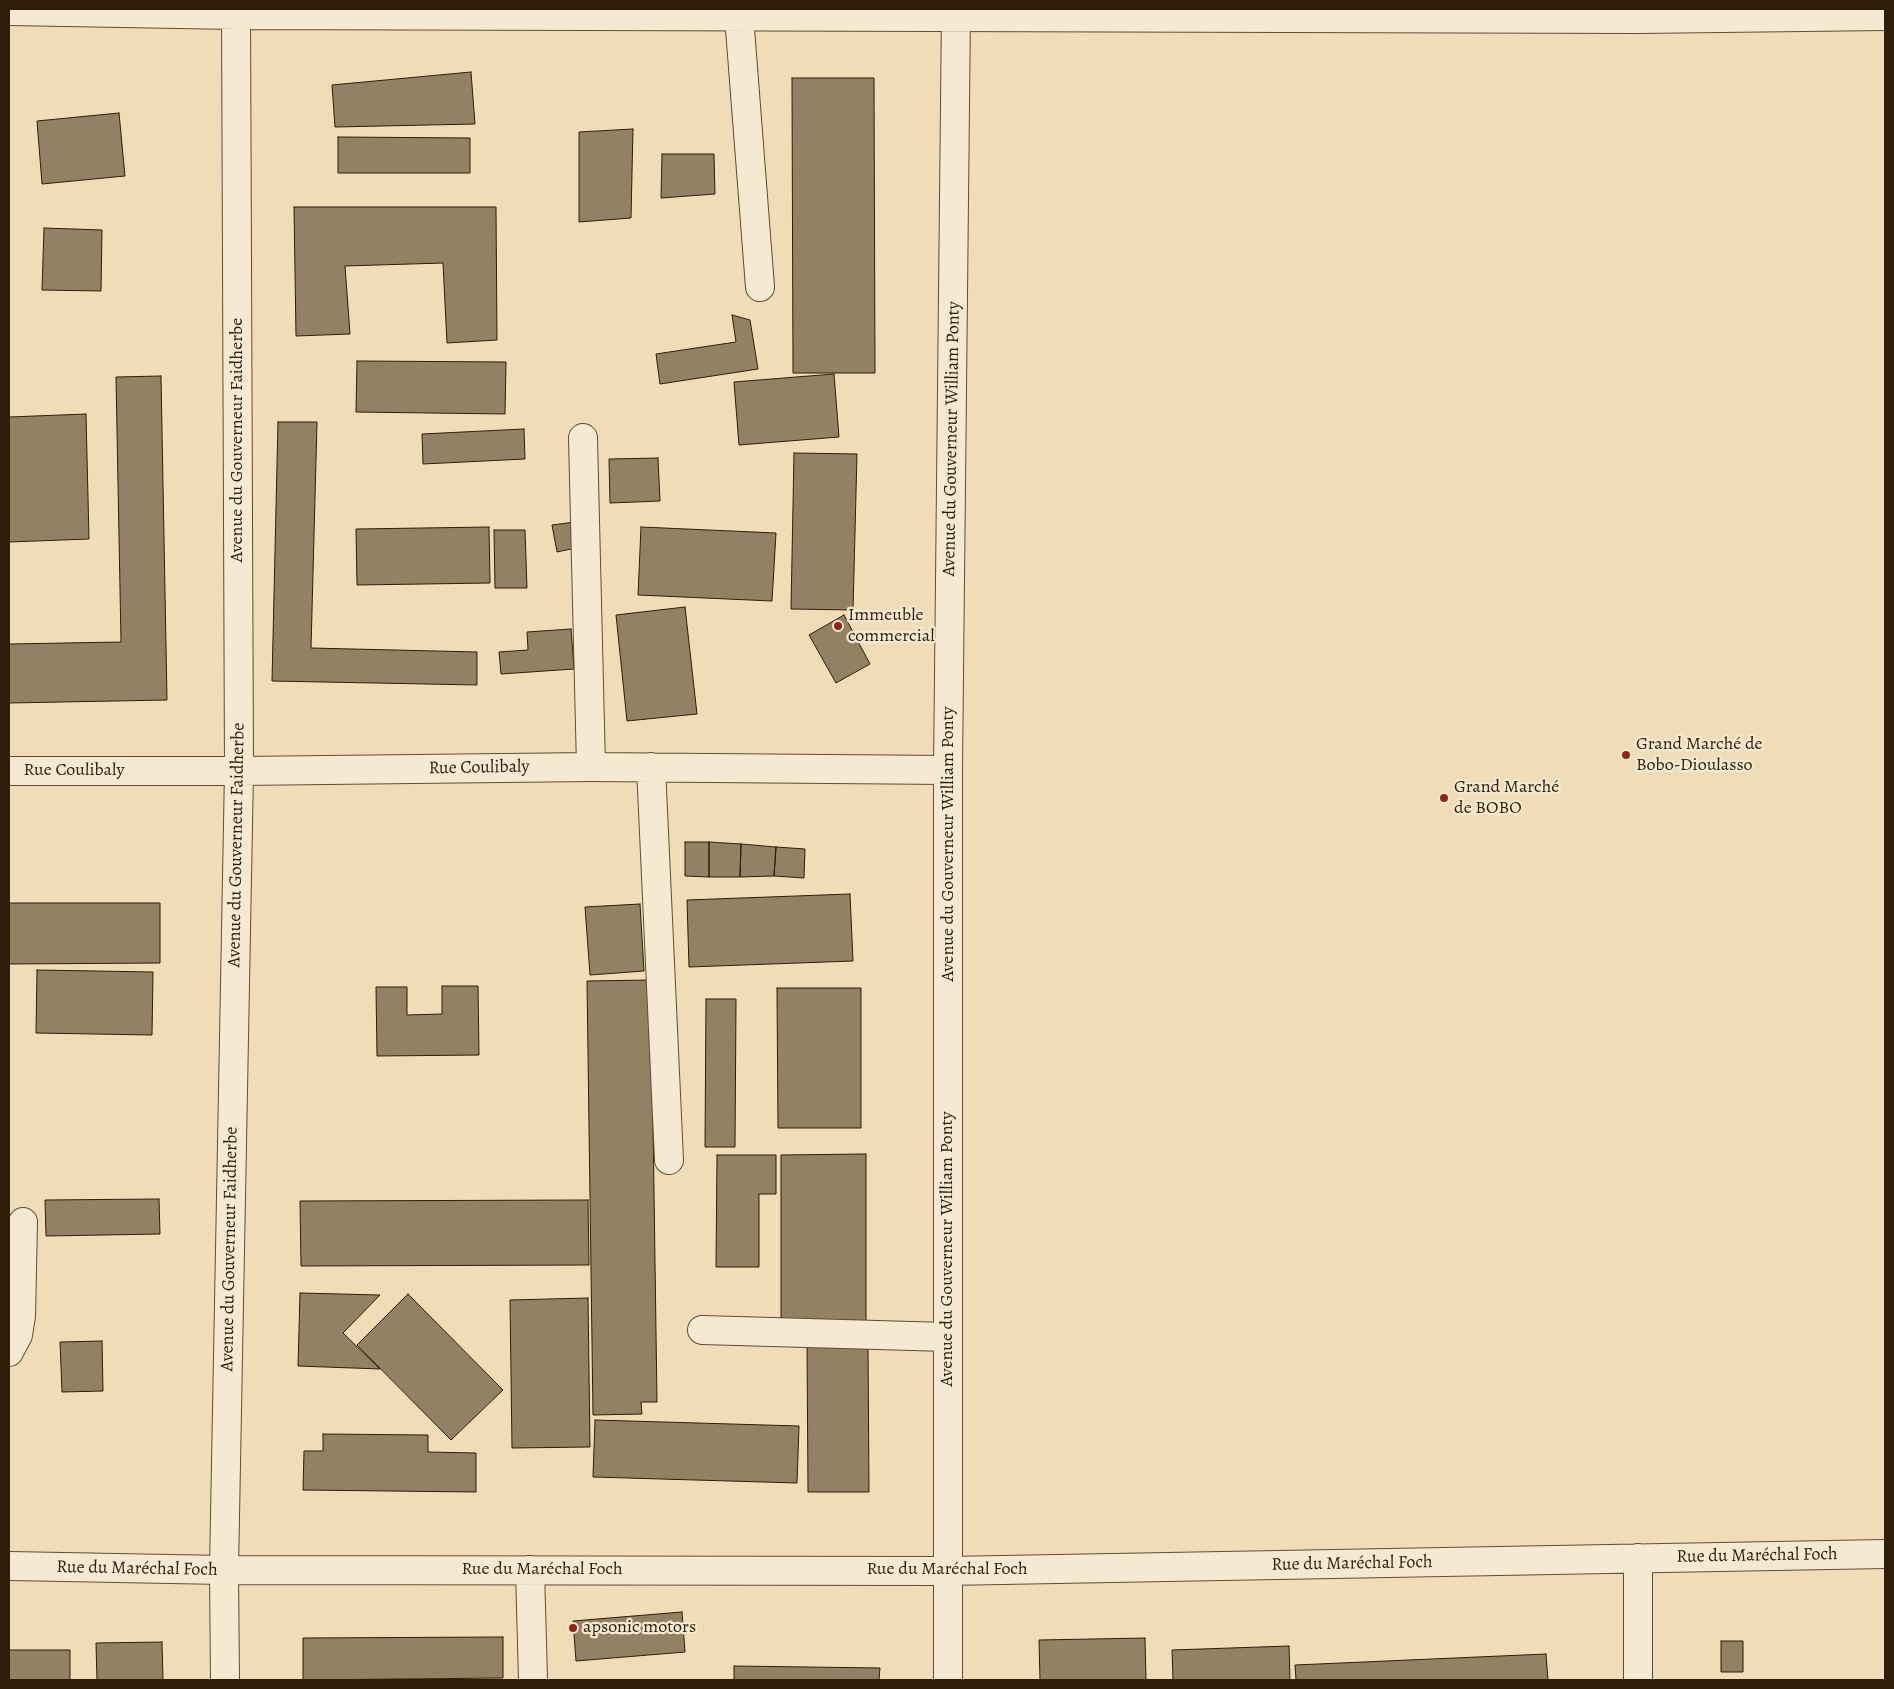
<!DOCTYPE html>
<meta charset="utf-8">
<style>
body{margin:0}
#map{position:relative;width:1894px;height:1689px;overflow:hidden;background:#f0ddb8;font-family:Alegreya,serif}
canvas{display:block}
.frame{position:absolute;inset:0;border:10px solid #2e1d07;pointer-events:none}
</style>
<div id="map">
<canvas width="1894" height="1689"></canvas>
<div class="frame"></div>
</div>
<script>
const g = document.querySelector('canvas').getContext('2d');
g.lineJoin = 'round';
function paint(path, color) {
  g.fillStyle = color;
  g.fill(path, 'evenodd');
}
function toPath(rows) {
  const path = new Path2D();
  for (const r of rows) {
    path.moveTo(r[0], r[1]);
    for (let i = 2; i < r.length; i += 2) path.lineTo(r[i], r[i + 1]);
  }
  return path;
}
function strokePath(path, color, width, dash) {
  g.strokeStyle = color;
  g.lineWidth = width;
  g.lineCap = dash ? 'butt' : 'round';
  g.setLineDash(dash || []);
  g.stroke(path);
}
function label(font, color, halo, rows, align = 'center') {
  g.font = font + ' Alegreya,serif';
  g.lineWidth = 4.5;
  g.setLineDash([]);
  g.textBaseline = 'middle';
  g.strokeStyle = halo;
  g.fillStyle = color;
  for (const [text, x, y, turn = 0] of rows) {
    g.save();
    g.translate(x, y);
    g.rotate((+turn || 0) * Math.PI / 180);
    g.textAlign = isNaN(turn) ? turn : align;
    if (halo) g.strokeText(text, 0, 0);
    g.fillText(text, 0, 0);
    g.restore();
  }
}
const building = toPath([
 [471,72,475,124,335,127,332,85,471,72],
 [792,78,874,78,875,373,793,373,792,78],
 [119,113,125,176,42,184,37,121,119,113],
 [633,129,631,218,579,222,579,132,633,129],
 [338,137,470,138,470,173,338,173,338,137],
 [662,154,714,154,715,194,661,198,662,154],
 [294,207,496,207,497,340,447,343,443,263,345,266,350,334,296,336,294,207],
 [44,228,102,230,101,291,42,290,44,228],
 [732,315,750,320,758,369,660,384,656,354,736,342,732,315],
 [357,361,506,362,505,414,356,412,357,361],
 [834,374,839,437,739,445,734,382,834,374],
 [161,376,167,700,9,703,9,644,121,642,116,377,161,376],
 [86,414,89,539,9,542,9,417,86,414],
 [278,422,317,422,311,648,477,652,477,685,272,681,278,422],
 [524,429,525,459,423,464,422,434,524,429],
 [794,453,857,454,853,610,791,609,794,453],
 [658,458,660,501,610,503,609,459,658,458],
 [575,522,580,547,557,552,552,525,575,522],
 [489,527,490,583,357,585,356,529,489,527],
 [641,527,776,533,772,601,638,595,641,527],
 [494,530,525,530,527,588,495,588,494,530],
 [685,607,697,714,627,721,616,615,685,607],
 [844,615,870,664,836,683,809,635,844,615],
 [571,629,574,669,501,674,499,652,528,650,527,632,571,629],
 [685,842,709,842,709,877,685,876,685,842],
 [709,842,741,844,740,877,709,877,709,842],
 [741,844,776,847,774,876,740,877,741,844],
 [776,847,805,849,804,878,774,876,776,847],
 [850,894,853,961,689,967,687,900,850,894],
 [9,903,160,903,160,963,9,964,9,903],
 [640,904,644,971,590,975,585,907,640,904],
 [37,970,153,972,152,1035,36,1033,37,970],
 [651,980,657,1402,641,1402,642,1414,593,1415,587,981,651,980],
 [442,986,478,986,479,1055,377,1056,376,987,407,987,407,1015,442,1014,442,986],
 [777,988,861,988,861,1128,778,1128,777,988],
 [706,999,736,999,735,1147,705,1147,706,999],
 [866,1154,866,1324,781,1325,781,1155,866,1154],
 [717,1155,776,1155,776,1194,759,1194,759,1267,716,1267,717,1155],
 [159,1199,160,1234,46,1236,45,1200,159,1199],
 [588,1200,589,1265,301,1266,300,1201,588,1200],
 [300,1293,380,1295,343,1333,380,1369,298,1366,300,1293],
 [408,1294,503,1390,451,1440,357,1345,408,1294],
 [588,1298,590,1447,512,1448,510,1300,588,1298],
 [102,1341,103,1391,62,1392,60,1342,102,1341],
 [868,1342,869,1492,808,1492,807,1343,868,1342],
 [595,1420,799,1426,797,1483,593,1477,595,1420],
 [323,1434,428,1435,428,1452,476,1453,476,1492,303,1490,304,1451,323,1451,323,1434],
 [682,1612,685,1652,576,1661,573,1621,682,1612],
 [503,1637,503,1678,303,1680,303,1638,503,1637],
 [1145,1638,1146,1680,1040,1680,1039,1640,1145,1638],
 [1721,1641,1743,1641,1743,1672,1721,1672,1721,1641],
 [162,1642,163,1680,97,1680,96,1643,162,1642],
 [1289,1646,1290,1680,1173,1680,1172,1650,1289,1646],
 [9,1650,70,1650,70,1680,9,1680,9,1650],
 [1546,1654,1548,1680,1296,1680,1295,1665,1546,1654],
 [734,1666,880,1668,879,1680,734,1680,734,1666]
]);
paint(building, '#938163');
strokePath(building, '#2e1d07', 1);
const minor = toPath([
 [9,11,236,15,1639,19,1885,16],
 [739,16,760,287],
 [583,438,591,767],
 [651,767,669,1160],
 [9,771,239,771,591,767,948,770],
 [702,1330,947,1337],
 [9,1352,18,1335,21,1316,23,1222],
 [1638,1558,1638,1680],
 [9,1566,224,1570,947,1571,1885,1554],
 [530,1570,533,1680],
 [225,1680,224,1570,239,771,236,9],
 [948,1680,948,770,956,9]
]);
strokePath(minor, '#5e4d33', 30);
strokePath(minor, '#f5e9d1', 28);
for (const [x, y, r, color] of [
 [838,626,5,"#8f2418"],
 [1626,755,5,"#8f2418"],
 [1444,798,5,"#8f2418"],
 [573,1628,5,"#8f2418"]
]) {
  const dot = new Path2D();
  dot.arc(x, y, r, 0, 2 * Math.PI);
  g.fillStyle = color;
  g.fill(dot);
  strokePath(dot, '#f5e9d1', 2);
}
label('18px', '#2e1d07', '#f5e9d1', [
 ["Avenue du Gouverneur William Ponty",952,439,-89],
 ["Avenue du Gouverneur Faidherbe",238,440,-90],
 ["Rue Coulibaly",479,768,-1],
 ["Rue Coulibaly",74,771],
 ["Avenue du Gouverneur William Ponty",949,844,-90],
 ["Avenue du Gouverneur Faidherbe",237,845,-89],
 ["Avenue du Gouverneur Faidherbe",230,1249,-89],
 ["Avenue du Gouverneur William Ponty",948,1249,-90],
 ["Rue du Maréchal Foch",1757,1556,-1],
 ["Rue du Maréchal Foch",1352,1564,-1],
 ["Rue du Maréchal Foch",137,1569,1],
 ["Rue du Maréchal Foch",542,1570],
 ["Rue du Maréchal Foch",947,1570]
]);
label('18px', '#2e1d07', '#f5e9d1', [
 ["Immeuble",848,616],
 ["commercial",848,637],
 ["Grand Marché de",1636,745],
 ["Bobo-Dioulasso",1636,766],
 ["Grand Marché",1454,788],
 ["de BOBO",1454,809],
 ["apsonic motors",583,1628]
], 'left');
</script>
